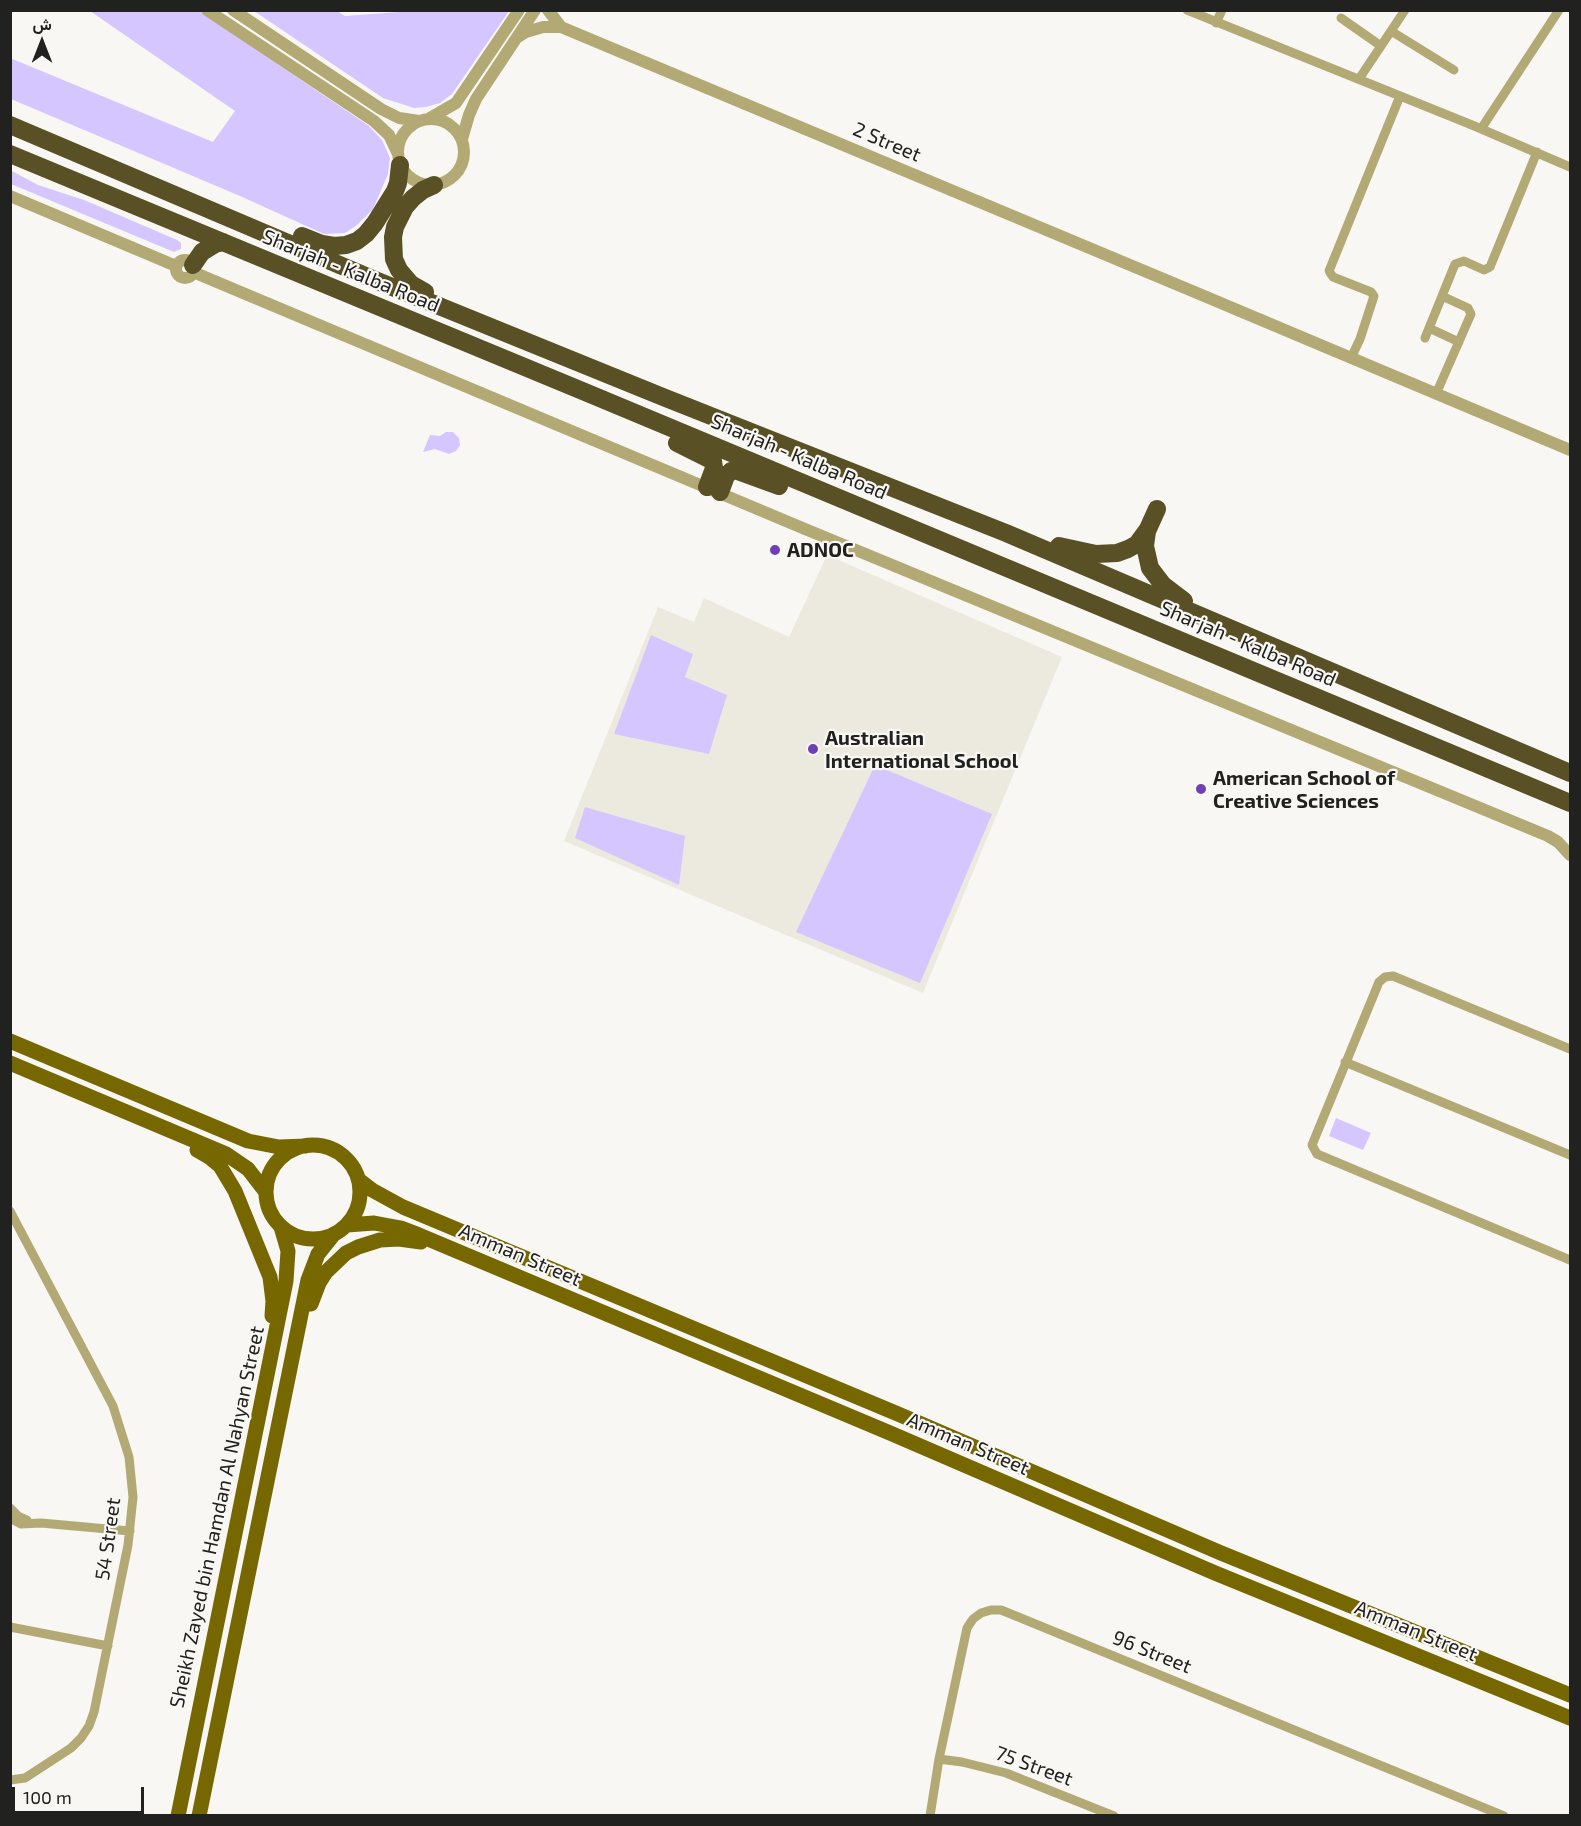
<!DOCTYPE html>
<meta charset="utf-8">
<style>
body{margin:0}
#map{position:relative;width:1581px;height:1826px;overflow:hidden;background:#f8f7f3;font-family:"Exo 2",Vazirmatn,sans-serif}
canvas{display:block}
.frame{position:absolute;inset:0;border:12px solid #21211f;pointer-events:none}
.north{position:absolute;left:12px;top:12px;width:60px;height:60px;-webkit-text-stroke:4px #f8f7f3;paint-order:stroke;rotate:0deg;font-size:16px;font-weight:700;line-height:24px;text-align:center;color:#21211f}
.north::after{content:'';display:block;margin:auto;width:21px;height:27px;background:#21211f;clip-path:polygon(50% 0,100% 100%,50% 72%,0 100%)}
.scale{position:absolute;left:12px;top:1787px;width:132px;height:27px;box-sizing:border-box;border:3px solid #21211f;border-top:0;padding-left:8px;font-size:18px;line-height:21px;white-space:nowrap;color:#21211f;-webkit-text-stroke:4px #f8f7f3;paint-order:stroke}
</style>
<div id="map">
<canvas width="1581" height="1826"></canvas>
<div class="frame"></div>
<div class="north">ش</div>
<div class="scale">100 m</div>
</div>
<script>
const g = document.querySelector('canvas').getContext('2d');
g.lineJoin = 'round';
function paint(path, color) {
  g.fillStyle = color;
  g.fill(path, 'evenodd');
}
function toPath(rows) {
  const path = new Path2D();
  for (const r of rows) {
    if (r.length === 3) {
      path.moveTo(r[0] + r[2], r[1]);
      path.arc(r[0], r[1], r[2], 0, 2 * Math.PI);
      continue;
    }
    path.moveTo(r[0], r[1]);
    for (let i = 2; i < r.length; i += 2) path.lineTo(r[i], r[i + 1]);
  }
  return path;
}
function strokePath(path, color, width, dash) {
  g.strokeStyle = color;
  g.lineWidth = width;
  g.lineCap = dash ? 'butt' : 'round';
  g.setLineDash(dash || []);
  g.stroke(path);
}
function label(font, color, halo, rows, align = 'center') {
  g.font = font + ' "Exo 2",sans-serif';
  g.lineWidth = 4.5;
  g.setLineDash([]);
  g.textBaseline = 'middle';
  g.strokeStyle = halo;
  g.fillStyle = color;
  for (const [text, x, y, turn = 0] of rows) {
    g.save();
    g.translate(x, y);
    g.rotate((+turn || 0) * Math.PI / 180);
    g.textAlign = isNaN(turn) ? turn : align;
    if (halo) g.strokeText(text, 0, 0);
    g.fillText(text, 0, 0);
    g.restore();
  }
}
paint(toPath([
 [827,555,1062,657,923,993,564,841,658,607,694,622,704,598,789,637]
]), '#eceadf');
paint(toPath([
 [427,10,509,11,452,94,440,103,426,107,414,108,383,98,254,11,337,11,345,16],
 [90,11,199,11,369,126,382,140,390,158,388,174,373,209,357,225,345,233,324,234,240,196,11,99,10,58,213,142,235,111],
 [10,170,38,185,84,200,177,240,181,243,181,249,174,252,11,184],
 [446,432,453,432,459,438,460,445,456,451,449,454,435,449,423,452,430,435,440,436],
 [651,635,693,654,685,677,727,695,709,754,614,734],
 [875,765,992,814,920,983,796,932],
 [585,807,685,836,679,885,575,838],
 [1336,1118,1371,1133,1363,1150,1329,1136]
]), '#d6c6ff');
strokePath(toPath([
 [1187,10,1472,125,1570,167],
 [1341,18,1381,46],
 [1216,23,1222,10],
 [1391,31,1454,70],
 [1359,79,1405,10],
 [1481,129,1559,10],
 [1429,328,1459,342],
 [1425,338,1455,264,1464,261,1484,270,1490,267,1537,152],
 [1351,358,1360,339,1374,296,1371,292,1333,277,1329,271,1400,96],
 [1436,394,1471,314,1468,308,1442,296],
 [1570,1049,1393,976,1385,977,1379,982,1312,1145,1317,1154,1570,1260],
 [1345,1062,1570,1155],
 [10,1211,113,1406,129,1457,133,1497,128,1545,94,1712,89,1726,81,1738,71,1748,25,1778,10,1780],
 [10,1508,18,1516,27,1520],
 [10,1518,21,1524,41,1523,130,1531],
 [10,1627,108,1646],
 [939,1759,962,1762,1006,1773,1114,1816],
 [930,1816,939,1759,967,1628,973,1619,981,1613,991,1610,1001,1610,1011,1614,1504,1816]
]), '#b3a975', 9);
strokePath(toPath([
 [207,10,374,121,389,135,398,154],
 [233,10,381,109,399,118,419,121],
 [548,10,561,27],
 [518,37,526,32,543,27,561,27,1197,293,1570,450],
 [430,118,456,103,519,10],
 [431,152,33],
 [462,139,469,115,476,99,535,10],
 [10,196,176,266],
 [185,269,9],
 [193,272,805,529,1548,836,1558,842,1570,855]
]), '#b3a975', 12);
strokePath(toPath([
 [10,1041,248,1141,279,1147,306,1146],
 [10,1063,226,1154,248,1169,265,1191],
 [313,1192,47],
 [197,1150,209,1157,220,1166,235,1191,270,1277,273,1301,272,1316],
 [359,1180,372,1190,403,1207,898,1414,1221,1553,1570,1695],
 [347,1225,374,1223,401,1228,414,1233,890,1433,1215,1573,1570,1718],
 [311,1304,319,1283,326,1272,346,1253,358,1247,380,1240,399,1239,421,1242],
 [178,1816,286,1281,288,1251,281,1227],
 [199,1816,308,1280,318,1254,334,1234]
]), '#776700', 15);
strokePath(toPath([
 [10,125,375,280,663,397,1006,533,1570,773],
 [10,154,585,392,1570,803],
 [302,236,322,244,334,246,346,245,357,241,366,234,375,223,395,191,398,183,400,165],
 [193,265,202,252,215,244,223,242],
 [425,292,411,284,399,270,394,259,393,237,395,227,405,207,413,198,423,190,434,185],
 [677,443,713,461,714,468,707,487],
 [720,492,726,476,731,471,735,470,779,486],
 [1147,531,1145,546,1150,568,1163,585,1184,601],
 [1059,546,1096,554,1117,553,1128,549,1137,544,1148,529,1157,509]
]), '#595025', 18);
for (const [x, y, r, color] of [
 [775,550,6,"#6f3fb7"],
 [813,749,6,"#6f3fb7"],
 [1201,789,6,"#6f3fb7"]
]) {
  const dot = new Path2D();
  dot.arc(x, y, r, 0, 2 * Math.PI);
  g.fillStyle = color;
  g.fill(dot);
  strokePath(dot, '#f8f7f3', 2);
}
label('20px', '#21211f', '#f8f7f3', [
 ["2 Street",887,142,23],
 ["Sharjah - Kalba Road",351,271,22],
 ["Sharjah - Kalba Road",799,457,23],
 ["Sharjah - Kalba Road",1248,644,23],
 ["Amman Street",520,1255,23],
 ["Amman Street",968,1444,23],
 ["Sheikh Zayed bin Hamdan Al Nahyan Street",217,1517,-78],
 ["54 Street",108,1539,-82],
 ["Amman Street",1416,1631,22],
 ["96 Street",1152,1652,22],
 ["75 Street",1034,1766,20]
]);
label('bold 20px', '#21211f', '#f8f7f3', [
 ["ADNOC",787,550],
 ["Australian",825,738],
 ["International School",825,761],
 ["American School of",1213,778],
 ["Creative Sciences",1213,801]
], 'left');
</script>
